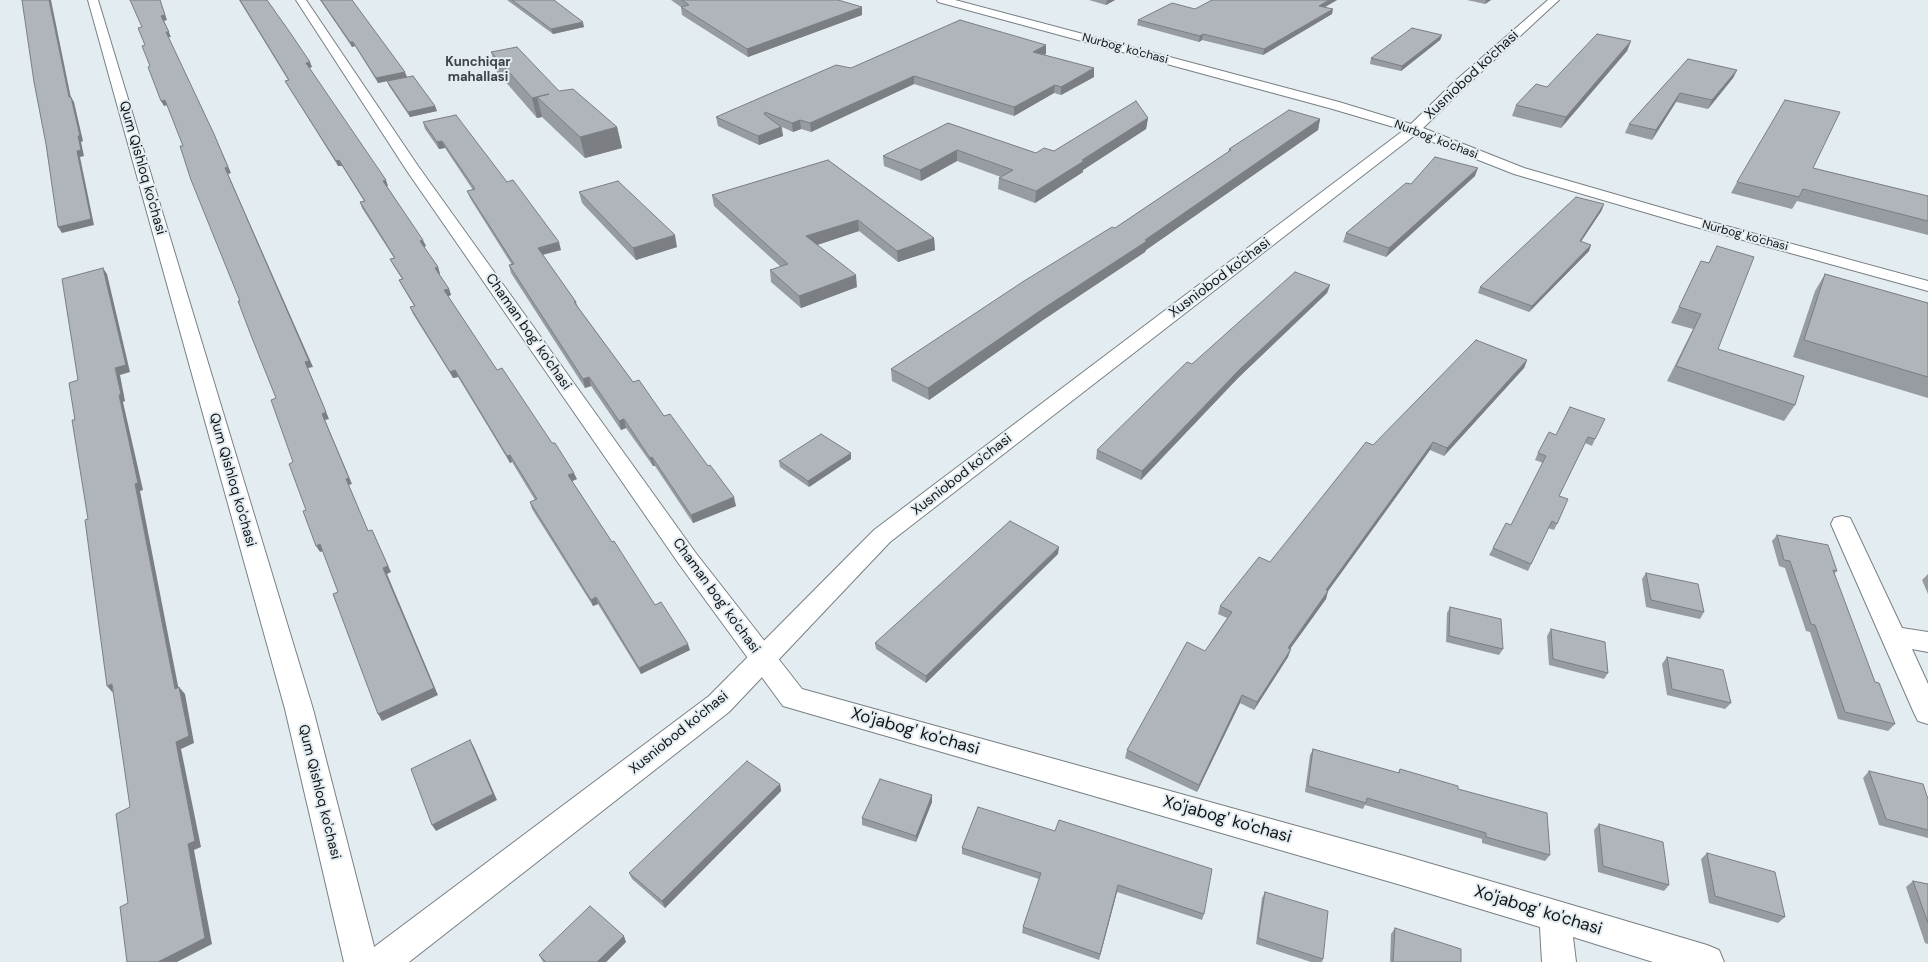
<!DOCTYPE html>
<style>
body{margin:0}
canvas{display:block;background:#e3ecf1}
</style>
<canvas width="1928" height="962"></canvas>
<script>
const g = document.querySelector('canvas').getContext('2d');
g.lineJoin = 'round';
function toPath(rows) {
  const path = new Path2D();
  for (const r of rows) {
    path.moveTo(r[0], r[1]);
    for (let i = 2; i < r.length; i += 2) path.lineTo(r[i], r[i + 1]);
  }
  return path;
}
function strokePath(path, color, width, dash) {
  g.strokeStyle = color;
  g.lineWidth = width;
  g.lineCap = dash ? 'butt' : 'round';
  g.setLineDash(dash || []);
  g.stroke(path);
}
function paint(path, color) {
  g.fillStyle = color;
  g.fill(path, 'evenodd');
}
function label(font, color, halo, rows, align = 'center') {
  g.font = font + ' "DM Sans",sans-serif';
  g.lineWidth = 4;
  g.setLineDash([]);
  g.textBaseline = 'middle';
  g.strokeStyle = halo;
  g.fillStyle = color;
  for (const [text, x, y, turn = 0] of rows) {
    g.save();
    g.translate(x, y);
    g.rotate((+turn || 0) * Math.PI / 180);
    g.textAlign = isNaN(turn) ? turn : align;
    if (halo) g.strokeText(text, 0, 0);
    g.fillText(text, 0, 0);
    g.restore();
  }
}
const minor = toPath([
 [88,0,98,0,313,709,378,962,344,962,285,709,88,0],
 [296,0,306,0,418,166,695,552,802,689,1401,855,1555,900,1707,945,1719,950,1724,962,1653,962,1573,937,1576,962,1542,962,1540,927,1401,885,783,706,679,564,407,171,296,0],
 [1842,516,1850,518,1853,524,1902,628,1928,632,1928,652,1912,649,1928,684,1928,724,1918,721,1914,713,1831,524,1834,518,1842,516]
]);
const tertiary = toPath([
 [937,0,955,0,1339,102,1411,124,1454,82,1548,0,1559,0,1464,88,1423,128,1524,168,1697,218,1928,281,1928,291,1685,224,1514,174,1415,135,890,542,729,712,409,962,365,962,370,950,709,696,874,530,1404,130,1329,108,938,2,937,0]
]);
strokePath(minor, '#788085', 2);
strokePath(tertiary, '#788085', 2);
paint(minor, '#fff');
paint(tertiary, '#fff');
paint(toPath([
 [239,0,267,0,312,67,309,68,388,186,387,186,426,246,424,247,438,267,440,274,439,274,449,289,451,295,448,296,497,370,577,479,572,481,612,542,655,605,690,650,641,674,598,604,593,606,532,509,530,502,535,500,512,462,510,463,458,377,453,378,413,314,410,307,414,306,402,286,399,280,402,279,393,265,390,259,394,258,362,208,360,202,364,201,342,166,338,166,288,86,285,81,288,80],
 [320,0,352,0,407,77,435,106,437,111,410,117,389,86,387,81,378,83,355,46,352,47],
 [507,0,554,0,584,27,553,34],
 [671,0,838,0,862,15,748,57,682,15,681,7],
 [1089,0,1115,0,1106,5],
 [1337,0,1325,7,1332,14,1263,55,1202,40,1199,42,1137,25,1138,20,1195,9],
 [1467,0,1491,0,1485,4],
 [1442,35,1440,40,1401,71,1370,64,1371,58],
 [1631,41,1627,51,1561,128,1512,116,1516,105,1547,87],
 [491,52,559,91,617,127,622,148,585,158,542,117,537,118,497,72],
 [1046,54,1044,55,1094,68,1094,77,1061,95,1054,93,1014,116,914,84,811,132,801,129,793,132,782,127,783,136,759,145,718,126,716,117,851,68],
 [1688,59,1737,70,1733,78,1708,109,1676,102,1652,140,1625,133,1629,124],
 [1148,118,1146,129,1083,170,1083,172,1035,203,998,189,999,178,1001,177,957,161,921,181,884,166,883,156,948,123,1036,153,1054,151],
 [1320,119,1318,130,1146,250,1145,252,1043,320,929,400,892,381,891,369,1115,228,1228,152,1229,149],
 [423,122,507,182,561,250,543,255,576,302,578,307,633,382,664,416,736,506,693,523,655,466,653,466,626,428,621,430,591,386,585,388,511,273,509,265,512,265,470,198,467,191,473,190,445,148,439,149,425,129],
 [828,160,934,238,935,250,898,262,859,231,817,245,857,287,801,308,771,282,770,270,781,267,714,206,712,195],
 [1813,168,1928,196,1928,235,1797,201,1792,209,1731,193,1737,182],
 [1475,176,1386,257,1343,242,1346,233,1411,184],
 [579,192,677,247,636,260,582,203],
 [1602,210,1581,242,1591,245,1589,251,1529,312,1478,293,1480,287],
 [1717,246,1718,349,1795,405,1784,421,1667,381,1693,329,1671,323,1694,276,1701,261,1709,263],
 [1825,274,1928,303,1928,398,1793,357,1815,291],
 [1330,285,1327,293,1238,378,1141,480,1096,459,1097,450,1192,364],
 [1527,360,1524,368,1444,456,1430,450,1328,591,1326,599,1290,649,1288,657,1254,710,1240,703,1197,792,1125,758,1127,750,1205,651,1227,618,1218,614,1220,606,1270,562,1373,445],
 [1570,407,1595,439,1592,446,1585,443,1559,496,1557,524,1554,530,1548,528,1528,571,1489,555,1493,548,1511,525,1543,463,1535,460,1538,453,1556,435],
 [851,459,809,487,780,467,779,461],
 [1777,535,1837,571,1834,574,1875,682,1895,724,1888,731,1838,719,1810,632,1806,631,1785,568,1779,566,1772,541],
 [1058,554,926,683,876,649,875,643],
 [1646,573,1704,612,1700,619,1646,607,1642,579],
 [1928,574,1928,594,1922,580],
 [1450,607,1503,649,1499,655,1446,642,1447,613],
 [1551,629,1608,673,1604,679,1549,665,1547,636],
 [1667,657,1731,703,1725,709,1667,695,1662,664],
 [1313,749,1398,773,1400,769,1458,789,1550,855,1545,861,1482,843,1482,839,1365,805,1363,809,1305,792,1310,755],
 [1869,771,1928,799,1928,838,1879,825,1863,778],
 [780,784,781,791,665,908,632,879,629,873],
 [932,795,932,802,916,842,862,825,862,818],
 [978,807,1204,914,1202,920,1117,892,1099,960,1022,933,1023,927,1039,879,962,854,962,848],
 [1599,824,1669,885,1664,891,1598,872,1594,830],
 [1707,853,1785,917,1778,923,1709,903,1701,859],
 [1913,881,1928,884,1928,944,1925,943,1906,887],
 [1265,892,1323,959,1322,962,1311,962,1256,944,1262,898],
 [1395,928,1461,962,1390,962,1391,934],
 [626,942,606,962,543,962,539,955]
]), '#979ca2');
paint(toPath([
 [49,0,51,0,72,103,69,97],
 [160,0,167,20,164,21,171,37,168,37,216,139,231,173,228,174,313,367,308,368,329,419,325,420,352,484,349,485,371,538,368,531,346,479,322,414,305,362,225,168,166,32,161,16],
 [1107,0,1115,0,1106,5],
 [1329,0,1337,0,1318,11,1319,6],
 [1486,0,1491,0,1485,4],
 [862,7,862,15,748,57,747,49],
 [1333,9,1332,14,1263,55,1264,49],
 [583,22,584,27,553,34,551,29],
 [1203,34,1202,40,1199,42,1200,36],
 [1442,35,1440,40,1401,71,1402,66],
 [1631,41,1627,51,1561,128,1566,117],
 [350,42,353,42,355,46,352,47],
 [1046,45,1046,54,1032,60,1033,52],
 [310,62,312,67,308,68,306,63],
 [1094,68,1094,77,1061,95,1061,87],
 [1737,70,1733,78,1708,109,1712,100],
 [405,72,407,77,378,83,376,78],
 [914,76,914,84,811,132,810,123],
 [1055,85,1054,93,1014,116,1014,107],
 [1680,93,1676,102,1652,140,1656,130],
 [71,97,74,102,83,141,81,142,84,156,80,157,94,225,62,233,58,227,77,151,78,136],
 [537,97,542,117,537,118,532,98],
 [165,100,168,105,164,106,161,101],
 [435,106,437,111,410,117,408,112],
 [1148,118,1146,129,1083,170,1083,172,1035,203,1036,191,1082,160],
 [1320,119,1318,130,1146,250,1145,252,1043,320,929,400,928,388,1044,308,1145,240],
 [800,120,801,129,793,132,792,123],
 [617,127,622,148,585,158,580,137],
 [781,127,783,136,759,145,758,136],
 [442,141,445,148,439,149,437,142],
 [957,150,957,161,921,181,920,170],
 [339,160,342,166,338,166,336,161],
 [1478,168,1475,176,1386,257,1389,248],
 [386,180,388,186,385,186,383,181],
 [1604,204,1602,210,1577,247,1580,241],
 [858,220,859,231,808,248,806,236],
 [675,235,677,247,636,260,633,248],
 [934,238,935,250,898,262,897,251],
 [423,240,426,246,423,247,420,241],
 [559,242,561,250,540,255,538,248],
 [1591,245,1589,251,1529,312,1532,306],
 [438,267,440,274,437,274,435,268],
 [103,268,107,274,130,372,120,375,125,401,123,402,143,490,140,491,180,696,175,689,135,484,119,395],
 [856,275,857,287,801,308,799,296],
 [1330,285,1327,293,1238,378,1141,480,1142,471,1240,369],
 [449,289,451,295,446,297,444,290],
 [1527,360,1524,368,1444,456,1447,448],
 [455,370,458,377,453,378,450,372],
 [589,377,591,386,585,388,583,379],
 [624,419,626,428,621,430,619,421],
 [1433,442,1430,450,1323,598,1326,590],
 [851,453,851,459,809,487,808,481],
 [510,455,512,462,510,463,507,456],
 [652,457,655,466,653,466,650,458],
 [574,473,577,479,570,482,568,475],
 [734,497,736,506,693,523,691,515],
 [372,530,391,572,387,574,438,695,382,721,378,714],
 [320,544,324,551,320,552,316,546],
 [1059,547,1058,554,926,683,926,676],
 [1328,591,1326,599,1285,656,1288,648],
 [596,597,598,604,593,606,591,600],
 [688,644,690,650,641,674,639,668],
 [1291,649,1288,657,1254,710,1257,702],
 [112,684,113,693,107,686],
 [179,687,185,694,194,743,181,749,201,847,194,850,212,944,177,962,158,962,188,844,176,742],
 [1242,695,1240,703,1197,792,1199,785],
 [470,740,474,747,497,800,436,831,432,825],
 [780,784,781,791,665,908,662,901],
 [932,795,932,802,916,842,916,836],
 [1118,885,1117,892,1099,960,1100,954],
 [624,936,626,942,606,962,597,962]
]), '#7b7f84');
const building = toPath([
 [22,0,49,0,69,97,71,97,80,136,78,136,81,150,77,151,91,219,58,227,46,144,34,82,22,0],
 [130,0,160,0,165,15,161,16,169,32,166,32,214,134,228,167,225,168,309,361,305,362,326,412,322,414,349,478,346,479,368,531,372,530,388,566,383,568,434,688,378,714,333,594,338,592,320,544,316,546,303,511,306,510,289,464,293,462,271,400,276,398,252,338,238,301,240,301,191,180,180,146,183,146,165,100,161,101,148,67,150,66,142,46,145,45,138,28,142,27,130,0],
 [240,0,267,0,289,31,310,62,306,63,386,180,383,181,423,240,420,241,438,267,435,268,449,289,444,290,497,370,502,368,552,443,555,443,574,473,568,475,612,542,614,541,655,605,661,602,688,644,639,668,596,597,591,600,530,502,537,499,510,455,507,456,455,370,450,372,410,307,415,306,399,280,403,279,390,259,395,258,360,202,365,201,339,160,336,161,285,81,289,80,240,0],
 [321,0,352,0,405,72,376,78,353,42,350,42,321,0],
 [512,0,554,0,583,22,551,29,512,0],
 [682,0,838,0,862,7,747,49,681,7,689,5,682,0],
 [1212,0,1329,0,1319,6,1333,9,1264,49,1203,34,1200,36,1138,20,1172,3,1195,9,1212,0],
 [960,20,1046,45,1033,52,1094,68,1061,87,1055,85,1014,107,914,76,810,123,800,120,792,123,765,112,764,114,781,127,758,136,716,117,836,65,851,68,960,20],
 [1412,28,1442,35,1402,66,1371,58,1412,28],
 [1597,34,1631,41,1566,117,1516,105,1536,84,1547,87,1597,34],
 [517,47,559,91,573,89,617,127,580,137,537,97,549,94,532,98,491,52,517,47],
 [1688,59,1737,70,1712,100,1680,93,1656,130,1629,124,1688,59],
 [413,76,435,106,408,112,387,81,413,76],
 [1785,100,1840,112,1813,168,1928,196,1928,221,1803,189,1799,197,1737,182,1785,100],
 [1136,101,1148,118,1082,160,1084,161,1036,191,999,178,1013,170,957,150,920,170,883,156,948,123,1036,153,1044,148,1054,151,1136,101],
 [1289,110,1320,119,1145,240,1147,241,1044,308,928,388,891,369,1024,281,1112,227,1115,228,1231,150,1229,149,1289,110],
 [456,115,507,182,513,180,559,242,538,248,576,302,574,302,633,382,639,380,664,416,670,414,708,466,710,465,734,497,691,515,652,457,650,458,624,419,619,421,589,377,583,379,509,265,514,264,467,191,475,189,442,141,437,142,423,122,456,115],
 [1435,157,1478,168,1389,248,1346,233,1406,183,1411,184,1435,157],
 [828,160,934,238,897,251,858,220,806,236,856,275,799,296,770,270,788,264,712,195,828,160],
 [618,181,675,235,633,248,579,192,618,181],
 [1576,197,1604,204,1580,241,1591,245,1532,306,1480,287,1576,197],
 [1717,246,1754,257,1718,349,1804,376,1795,405,1676,366,1701,314,1679,307,1701,261,1709,263,1717,246],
 [103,268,126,365,115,368,121,394,119,395,138,483,135,484,175,689,179,687,189,736,176,742,195,841,188,844,205,938,158,962,127,962,120,907,128,903,116,814,130,807,112,684,107,686,85,520,88,519,72,420,75,420,69,383,78,380,62,279,103,268],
 [1295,272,1330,285,1240,369,1142,471,1097,450,1187,362,1192,364,1295,272],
 [1825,274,1928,303,1928,377,1804,340,1825,274],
 [1476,340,1527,360,1447,448,1433,442,1326,590,1328,591,1288,648,1291,649,1257,702,1242,695,1199,785,1127,750,1187,642,1205,651,1232,612,1220,606,1259,557,1270,562,1366,442,1373,445,1476,340],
 [1570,407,1605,419,1595,439,1588,437,1559,496,1568,499,1557,524,1552,521,1531,564,1493,548,1506,523,1511,525,1546,456,1538,453,1549,432,1556,435,1570,407],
 [821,434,851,453,808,481,779,461,821,434],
 [1010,521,1059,547,926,676,875,643,1010,521],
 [1777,535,1828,545,1837,571,1833,570,1875,682,1879,683,1895,724,1845,712,1815,625,1811,624,1790,561,1784,560,1777,535],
 [1646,573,1698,584,1704,612,1651,600,1646,573],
 [1450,607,1501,619,1503,649,1449,636,1450,607],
 [1551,629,1605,642,1608,673,1553,659,1551,629],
 [1667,657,1723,670,1731,703,1672,689,1667,657],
 [470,740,493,794,432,825,411,769,470,740],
 [1313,749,1399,773,1400,769,1458,786,1458,789,1547,813,1550,855,1486,837,1486,833,1367,798,1366,803,1308,786,1313,749],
 [747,761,780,784,662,901,629,873,747,761],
 [1869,771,1923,784,1928,799,1928,830,1886,819,1869,771],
 [880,779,932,795,916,836,862,818,880,779],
 [978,807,1055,831,1059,820,1212,869,1204,914,1118,885,1100,954,1023,927,1041,873,962,848,978,807],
 [1599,824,1663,842,1669,885,1603,866,1599,824],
 [1707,853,1775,872,1785,917,1715,896,1707,853],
 [1913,881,1928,884,1928,923,1913,881],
 [1265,892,1328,911,1323,959,1258,938,1265,892],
 [590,906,624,936,597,962,546,962,539,955,590,906],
 [1395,928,1461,949,1461,962,1393,962,1395,928]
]);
paint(building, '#b0b5bc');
strokePath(building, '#7b7f84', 1);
label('12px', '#111416', '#e3ecf1', [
 ["Nurbog' ko'chasi",1125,49,15],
 ["Nurbog' ko'chasi",1436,140,21],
 ["Nurbog' ko'chasi",1745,236,15]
]);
label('bold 13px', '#3c4347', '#e3ecf1', [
 ["Kunchiqar",478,63],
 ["mahallasi",478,78]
]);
label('14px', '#111416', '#e3ecf1', [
 ["Xusniobod ko'chasi",1472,75,-43],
 ["Qum Qishloq ko'chasi",142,168,74],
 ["Xusniobod ko'chasi",1220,278,-37],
 ["Chaman bog' ko'chasi",528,332,55],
 ["Xusniobod ko'chasi",962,475,-38],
 ["Qum Qishloq ko'chasi",232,480,74],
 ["Chaman bog' ko'chasi",716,596,54],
 ["Xusniobod ko'chasi",679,733,-39],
 ["Qum Qishloq ko'chasi",319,792,76]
]);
label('17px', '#111416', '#e3ecf1', [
 ["Xo'jabog' ko'chasi",915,732,16],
 ["Xo'jabog' ko'chasi",1227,820,16],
 ["Xo'jabog' ko'chasi",1538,911,17]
]);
</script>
